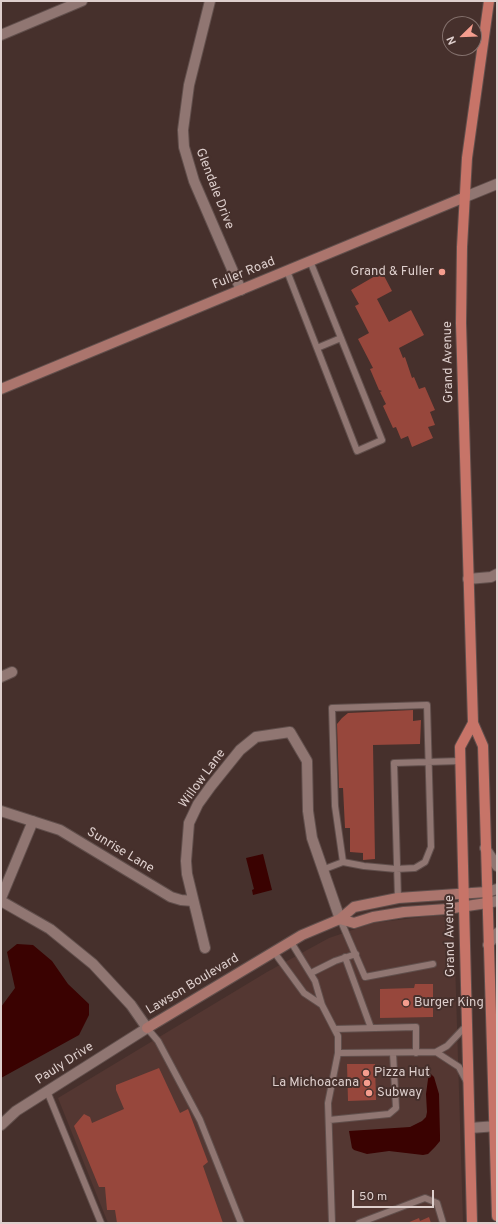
<!DOCTYPE html>
<style>
body{margin:0}
#map{position:relative;width:498px;height:1224px;overflow:hidden;background:#46302c;font-family:Overpass,sans-serif}
canvas{display:block}
.frame{position:absolute;inset:0;border:2px solid #decfcd;pointer-events:none}
.north{position:absolute;left:442px;top:16px;width:40px;height:40px;box-sizing:border-box;background:#46302c;border:1px solid #83706c;border-radius:50%;rotate:247deg;font-size:11px;font-weight:700;line-height:16px;text-align:center;color:#decfcd}
.north::after{content:'';display:block;margin:auto;width:14px;height:18px;background:#f59d8e;clip-path:polygon(50% 0,100% 100%,50% 72%,0 100%)}
.scale{position:absolute;left:352px;top:1190px;width:82px;height:18px;box-sizing:border-box;border:2px solid #decfcd;border-top:0;padding-left:5px;font-size:12px;line-height:14px;white-space:nowrap;color:#decfcd;-webkit-text-stroke:3px #46302c;paint-order:stroke}
</style>
<div id="map">
<canvas width="498" height="1224"></canvas>
<div class="frame"></div>
<div class="north">N</div>
<div class="scale">50 m</div>
</div>
<script>
const g = document.querySelector('canvas').getContext('2d');
g.lineJoin = 'round';
function paint(path, color) {
  g.fillStyle = color;
  g.fill(path, 'evenodd');
}
function toPath(rows) {
  const path = new Path2D();
  for (const r of rows) {
    path.moveTo(r[0], r[1]);
    for (let i = 2; i < r.length; i += 2) path.lineTo(r[i], r[i + 1]);
  }
  return path;
}
function strokePath(path, color, width, dash) {
  g.strokeStyle = color;
  g.lineWidth = width;
  g.lineCap = dash ? 'butt' : 'round';
  g.setLineDash(dash || []);
  g.stroke(path);
}
function label(font, color, halo, rows, align = 'center') {
  g.font = font + ' Overpass,sans-serif';
  g.lineWidth = 4;
  g.setLineDash([]);
  g.textBaseline = 'middle';
  g.strokeStyle = halo;
  g.fillStyle = color;
  for (const [text, x, y, turn = 0] of rows) {
    g.save();
    g.translate(x, y);
    g.rotate((+turn || 0) * Math.PI / 180);
    g.textAlign = isNaN(turn) ? turn : align;
    if (halo) g.strokeText(text, 0, 0);
    g.fillText(text, 0, 0);
    g.restore();
  }
}
paint(toPath([
 [431,916,442,916,450,920,454,928,463,1223,108,1223,58,1098,267,972,329,938,373,923]
]), '#543732');
paint(toPath([
 [263,854,272,890,253,895,252,890,254,889,246,858],
 [17,944,33,945,52,961,68,984,89,1004,89,1015,79,1035,1,1078,1,1007,15,988,7,952],
 [429,1072,434,1077,439,1094,440,1136,440,1141,435,1147,428,1154,423,1155,389,1151,367,1154,354,1150,352,1148,349,1131,410,1127,422,1121,426,1117,427,1112,426,1094]
]), '#3a0201');
paint(toPath([
 [382,272,392,291,377,299,389,322,411,310,424,335,399,348,403,358,405,357,412,378,414,377,419,389,425,387,435,410,430,412,435,425,428,427,433,438,412,447,408,436,401,439,396,427,393,428,383,406,386,404,380,392,382,391,379,390,370,369,373,368,358,339,369,333,355,306,359,304,351,290],
 [413,710,413,721,421,720,420,744,373,745,375,859,363,860,363,853,350,852,350,828,345,828,343,788,339,788,337,724,342,718,348,713],
 [415,984,433,984,433,1017,380,1018,380,989,414,988],
 [347,1064,375,1064,376,1100,348,1101],
 [159,1068,180,1113,188,1109,208,1162,203,1166,223,1223,117,1223,115,1210,107,1210,105,1187,99,1187,74,1126,84,1114,90,1117,92,1123,124,1109,116,1090,116,1085],
 [429,1217,431,1223,407,1223,419,1218,420,1221]
]), '#97473c');
const lane = toPath([
 [287,271,357,451,382,440,310,261],
 [317,348,341,338],
 [322,870,343,862,364,866,396,869,415,868,425,862,431,847,427,705,332,708,335,806,343,862],
 [398,898,394,763,460,761],
 [340,919,365,977,433,964],
 [291,942,315,981,322,1005,338,1036,338,1053,328,1103,332,1223],
 [274,952,304,993,322,1005],
 [345,957,371,1028],
 [311,973,335,961,356,954],
 [147,1028,158,1041,200,1120,241,1223],
 [335,1029,416,1027,416,1053],
 [436,1052,459,1067,467,1082],
 [338,1053,436,1052,447,1046,466,1026],
 [47,1091,101,1223],
 [329,1120,389,1114,396,1108,393,1053],
 [359,1223,425,1198,437,1203,443,1223]
]);
const street = toPath([
 [210,1,189,85,183,130,184,147,194,181,241,290],
 [1,35,82,1],
 [465,197,497,184],
 [468,579,491,577,497,574],
 [1,677,12,672],
 [1,811,60,830,171,897,181,900,193,901],
 [485,848,497,866],
 [487,892,497,889],
 [1,898,33,821],
 [1,901,50,929,93,964,131,1005,147,1028,16,1111,1,1125],
 [487,903,497,901],
 [488,945,497,933],
 [205,948,187,874,186,861,189,823,198,804,211,786,240,750,256,737,290,732,307,761,308,811,312,838,340,919],
 [470,1128,497,1126]
]);
const secondary = toPath([
 [1,389,465,197],
 [340,919,354,923,373,917,404,912,447,909,487,903],
 [147,1028,302,935,340,919,354,907,398,898,487,892]
]);
const primary = toPath([
 [489,1,467,158,462,247,461,323,473,723,483,746,497,1216],
 [472,1223,460,747,473,723]
]);
strokePath(lane, '#614f4c', 8);
strokePath(street, '#614f4c', 12);
strokePath(secondary, '#614f4c', 12);
strokePath(primary, '#614f4c', 12);
strokePath(lane, '#907672', 6);
strokePath(street, '#907672', 10);
strokePath(secondary, '#ab756d', 10);
strokePath(primary, '#c77468', 10);
for (const [x, y, r, color] of [
 [442,272,4,"#f59d8e"],
 [406,1003,4,"#f59d8e"],
 [366,1073,4,"#f59d8e"],
 [367,1083,4,"#f59d8e"],
 [369,1093,4,"#f59d8e"]
]) {
  const dot = new Path2D();
  dot.arc(x, y, r, 0, 2 * Math.PI);
  g.fillStyle = color;
  g.fill(dot);
  strokePath(dot, '#46302c', 1.5);
}
label('13px', '#decfcd', '#46302c', [
 ["Glendale Drive",214,189,69],
 ["Fuller Road",244,274,-22],
 ["Grand Avenue",449,362,-91],
 ["Willow Lane",203,779,-54],
 ["Sunrise Lane",120,851,31],
 ["Grand Avenue",451,936,-91],
 ["Lawson Boulevard",193,985,-31],
 ["Pauly Drive",65,1064,-33]
]);
label('13px', '#decfcd', '#46302c', [
 ["Grand & Fuller",434,272,"right"],
 ["Burger King",414,1003],
 ["Pizza Hut",374,1073],
 ["La Michoacana",359,1083,"right"],
 ["Subway",377,1093]
], 'left');
</script>
